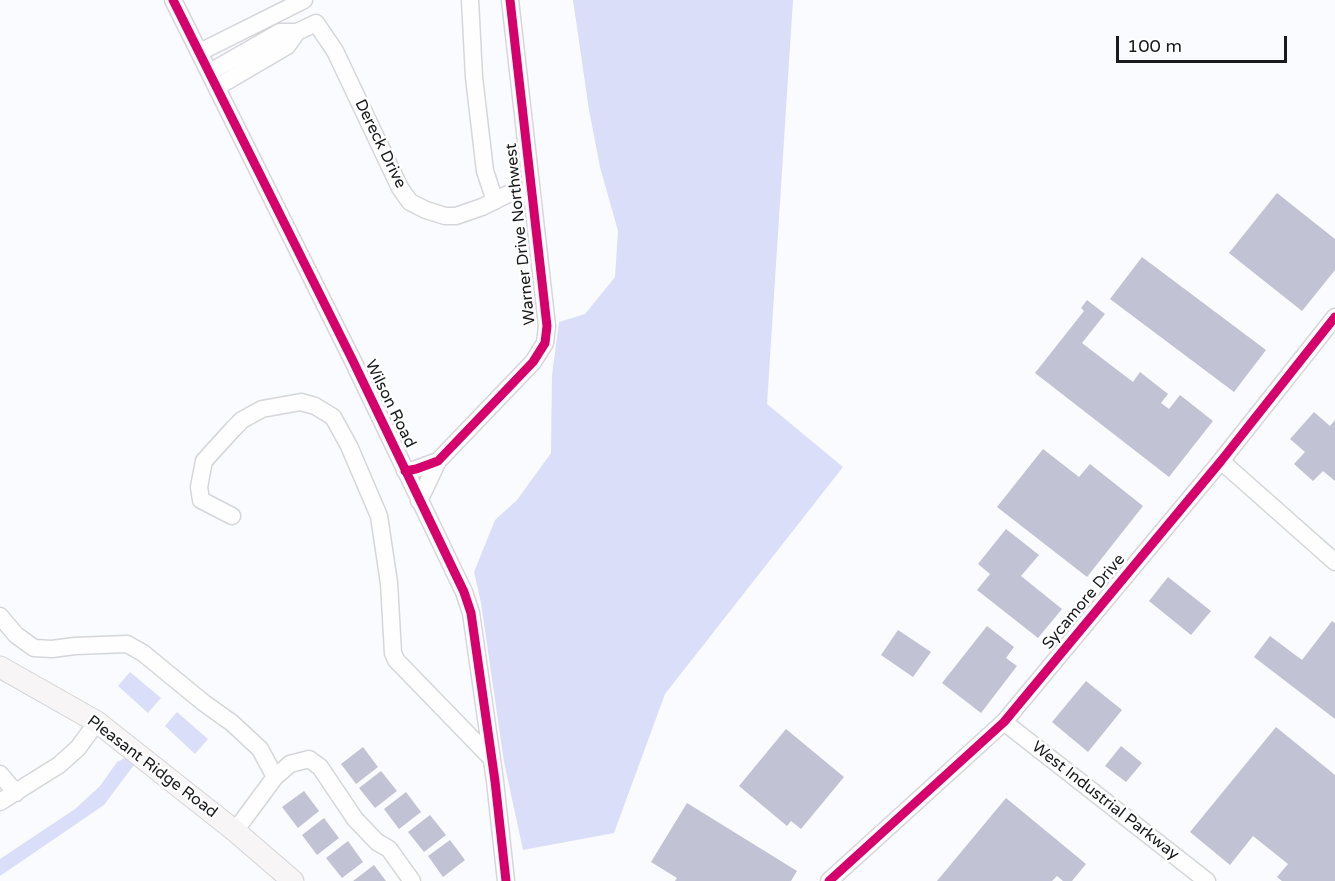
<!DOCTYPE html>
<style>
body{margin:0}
#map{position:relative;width:1335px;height:881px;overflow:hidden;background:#fafbfe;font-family:"Varela Round",sans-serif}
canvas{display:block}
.scale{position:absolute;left:1116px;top:36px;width:171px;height:27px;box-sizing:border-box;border:3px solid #1a1b1d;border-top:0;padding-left:8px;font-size:18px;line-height:21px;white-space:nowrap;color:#1a1b1d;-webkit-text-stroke:4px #fff;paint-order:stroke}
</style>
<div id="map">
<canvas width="1335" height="881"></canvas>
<div class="scale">100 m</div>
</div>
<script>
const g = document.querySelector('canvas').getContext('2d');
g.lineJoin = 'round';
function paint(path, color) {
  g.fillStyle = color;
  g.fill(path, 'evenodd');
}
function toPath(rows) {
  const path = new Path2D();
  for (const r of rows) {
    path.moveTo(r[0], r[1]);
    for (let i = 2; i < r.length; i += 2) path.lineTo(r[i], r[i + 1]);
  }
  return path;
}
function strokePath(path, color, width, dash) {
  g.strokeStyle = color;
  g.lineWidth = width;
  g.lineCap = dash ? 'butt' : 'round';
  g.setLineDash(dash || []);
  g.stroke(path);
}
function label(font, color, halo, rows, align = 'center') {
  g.font = font + ' "Varela Round",sans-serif';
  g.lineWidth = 5;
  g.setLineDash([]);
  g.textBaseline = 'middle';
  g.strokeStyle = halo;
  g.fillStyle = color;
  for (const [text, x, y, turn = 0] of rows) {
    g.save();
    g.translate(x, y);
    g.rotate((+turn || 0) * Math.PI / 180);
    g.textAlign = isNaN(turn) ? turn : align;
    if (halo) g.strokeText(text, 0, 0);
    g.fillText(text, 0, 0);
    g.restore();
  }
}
paint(toPath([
 [573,0,793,0,767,404,843,467,665,694,614,833,523,850,504,762,481,603,474,572,495,520,517,500,551,453,552,375,559,322,585,314,615,277,618,231,600,167,589,110],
 [130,672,161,698,148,713,118,686],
 [177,712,208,739,195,754,165,726],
 [125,758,137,761,104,805,0,876,0,859,75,809,100,786,117,762]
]), '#dbdef8');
paint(toPath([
 [1277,193,1335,239,1335,270,1302,311,1229,253],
 [1142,257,1266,350,1234,392,1110,299],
 [1087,300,1105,314,1082,343,1133,382,1140,372,1168,394,1161,403,1169,409,1180,395,1213,421,1169,477,1035,373,1084,311,1081,308],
 [1314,412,1330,426,1335,420,1335,481,1323,471,1313,481,1294,464,1305,452,1290,439],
 [1043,449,1079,477,1090,464,1143,506,1087,577,997,507],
 [1006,529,1039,555,1021,576,1062,609,1038,638,977,590,990,574,978,564],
 [1168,577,1211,611,1191,635,1149,601],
 [1332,621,1335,623,1335,719,1254,657,1270,636,1302,660],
 [987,626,1014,647,1006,658,1017,666,981,713,942,683],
 [898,630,931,652,913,677,881,655],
 [1086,681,1122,710,1088,752,1052,722],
 [1276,727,1335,775,1335,881,1282,881,1277,877,1288,864,1253,836,1230,865,1190,832],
 [786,729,844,777,801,829,791,821,787,826,739,786],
 [1121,746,1142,763,1126,782,1105,766],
 [363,747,378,767,356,784,341,764],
 [381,771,397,791,375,808,359,788],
 [304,791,319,811,298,828,282,807],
 [406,792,421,812,399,829,384,809],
 [1006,798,1086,864,1072,881,1063,881,1057,876,1052,881,937,881],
 [687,803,797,871,791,881,675,881,677,878,651,862],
 [430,815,446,835,424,852,408,832],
 [324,818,339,838,317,855,302,835],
 [450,840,465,860,443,877,428,856],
 [348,841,363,862,342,878,326,858],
 [374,865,386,881,353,881]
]), '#c1c2d3');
const minor = toPath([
 [173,0,352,359,464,592,471,613,495,781,506,881],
 [470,0,474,77,485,171,495,201],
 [200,52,304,0],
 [210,72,280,32,297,32],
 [217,87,287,46,297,32,316,23,335,51,400,188,410,202,426,210,445,216,456,216,482,207,508,194,531,193],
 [1221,461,1335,562],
 [405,471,416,469,438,461,533,362,545,343,547,326,510,0],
 [419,501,438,461],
 [232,516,201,500,199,487,204,461,233,429,242,420,262,409,301,402,315,406,333,417,349,446,379,516,389,583,393,653,396,660,491,758],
 [0,616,16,635,34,648,52,649,75,646,127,644,143,653,204,703,232,723,260,749,275,777],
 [1004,722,1207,881],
 [0,774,16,793],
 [0,802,59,765,78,748,97,722],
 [235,831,275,777,290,764,309,759,320,767,355,819,377,842,389,849,412,881],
 [829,881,1004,722,1221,461,1335,317]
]);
const major = toPath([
 [0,667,97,722,235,831,293,881]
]);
strokePath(minor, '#d5d6d9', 19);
strokePath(major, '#d4d4d6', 23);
strokePath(minor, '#fefeff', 16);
strokePath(major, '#f7f5f6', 21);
strokePath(toPath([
 [173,0,352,359,464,592,471,613,495,781,506,881],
 [405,471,416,469,438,461,533,362,545,343,547,326,510,0],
 [829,881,1004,722,1221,461,1335,317]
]), '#d6006c', 9);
label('16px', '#1a1b1d', '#fff', [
 ["Dereck Drive",380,144,64],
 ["Warner Drive Northwest",521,234,-96],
 ["Wilson Road",390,404,64],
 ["Sycamore Drive",1084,602,-50],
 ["Pleasant Ridge Road",152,767,37],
 ["West Industrial Parkway",1105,801,38]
]);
</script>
